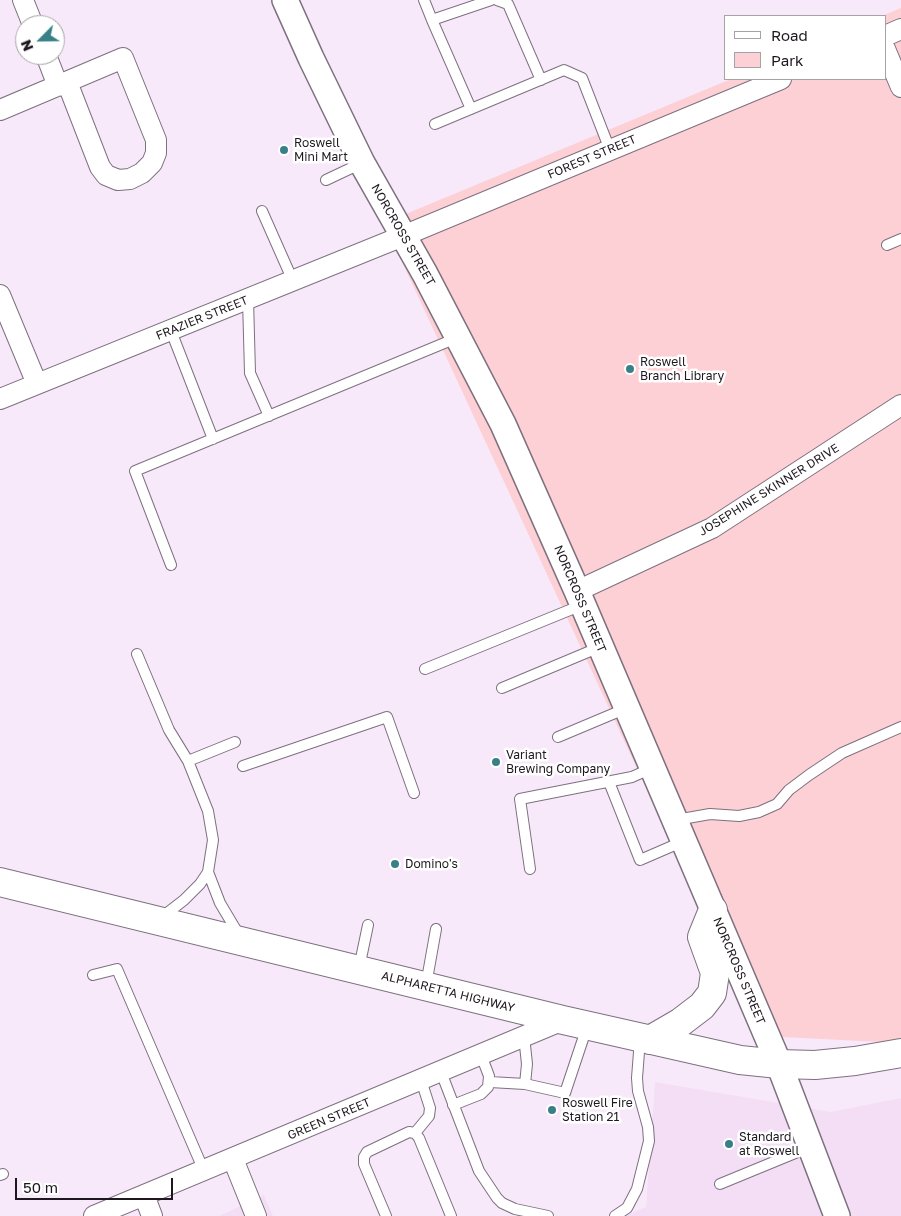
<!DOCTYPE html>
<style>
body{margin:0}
#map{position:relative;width:901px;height:1216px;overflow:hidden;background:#f8e9fa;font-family:"Golos Text",sans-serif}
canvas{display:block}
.legend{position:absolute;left:724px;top:15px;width:162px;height:65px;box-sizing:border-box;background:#fff;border:1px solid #a5a3a5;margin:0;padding:6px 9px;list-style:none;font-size:15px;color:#1e181e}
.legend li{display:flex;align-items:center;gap:10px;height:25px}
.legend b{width:25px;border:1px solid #a5a3a5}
.north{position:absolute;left:15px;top:15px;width:50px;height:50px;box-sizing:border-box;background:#fff;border:1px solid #a5a3a5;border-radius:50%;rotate:247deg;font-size:14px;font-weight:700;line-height:20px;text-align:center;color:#1e181e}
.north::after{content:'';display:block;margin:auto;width:18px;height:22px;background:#388087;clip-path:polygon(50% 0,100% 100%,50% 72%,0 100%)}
.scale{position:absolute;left:15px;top:1178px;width:158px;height:22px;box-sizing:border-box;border:2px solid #1e181e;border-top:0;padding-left:6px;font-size:15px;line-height:18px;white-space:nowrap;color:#1e181e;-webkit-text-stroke:4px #fff;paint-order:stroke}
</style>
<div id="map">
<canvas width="901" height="1216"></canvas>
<ul class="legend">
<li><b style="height:6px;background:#fff"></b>Road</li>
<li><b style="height:14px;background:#fdd0d5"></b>Park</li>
</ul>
<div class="north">N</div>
<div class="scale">50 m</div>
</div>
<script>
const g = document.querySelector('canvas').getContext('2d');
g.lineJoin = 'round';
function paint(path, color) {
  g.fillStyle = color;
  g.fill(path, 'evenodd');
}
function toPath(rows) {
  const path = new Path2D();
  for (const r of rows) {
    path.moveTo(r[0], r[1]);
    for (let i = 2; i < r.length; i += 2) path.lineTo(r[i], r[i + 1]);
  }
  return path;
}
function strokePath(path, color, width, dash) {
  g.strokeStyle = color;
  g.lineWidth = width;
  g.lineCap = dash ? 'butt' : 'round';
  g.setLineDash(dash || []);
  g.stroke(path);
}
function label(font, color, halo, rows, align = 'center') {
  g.font = font + ' "Golos Text",sans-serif';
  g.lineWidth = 5;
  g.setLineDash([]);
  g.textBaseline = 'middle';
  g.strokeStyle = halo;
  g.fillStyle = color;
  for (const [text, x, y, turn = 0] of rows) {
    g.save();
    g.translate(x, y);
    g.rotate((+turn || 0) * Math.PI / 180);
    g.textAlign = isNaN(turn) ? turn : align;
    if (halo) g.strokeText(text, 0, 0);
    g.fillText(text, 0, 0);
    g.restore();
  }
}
paint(toPath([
 [655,1082,831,1112,901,1098,901,1216,625,1216,646,1207],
 [264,1195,273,1216,219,1216]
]), '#f3def5');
paint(toPath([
 [901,8,901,1043,761,1036,384,223,731,79,885,79,885,16,882,16]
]), '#fdd0d5');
const service = toPath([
 [424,0,432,20],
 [497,0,508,4,541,80],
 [471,109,432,20,491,0],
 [435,124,564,70,582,78,610,150],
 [326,180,362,163],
 [262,211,293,281],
 [887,245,901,239],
 [248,299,250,373,269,416],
 [171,331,213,439],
 [171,565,135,471,459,337],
 [137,654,169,730,188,761,208,811,213,840,208,872],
 [425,669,582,605],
 [502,688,600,647],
 [558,737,627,708],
 [188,761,235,742],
 [243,766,387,717,414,793],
 [609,782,640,860,684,841],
 [676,820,710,814,739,816,759,812,777,804,789,790,809,775,842,753,901,727],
 [530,869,520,799,632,777,652,768],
 [162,917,184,900,200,884,208,872,220,903,239,935],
 [359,968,368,925],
 [93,975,117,969,204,1171],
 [426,985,436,929],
 [524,1036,527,1064,525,1084,565,1093,587,1027],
 [441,1072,479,1171,497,1198,502,1203,515,1209,548,1216],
 [490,1082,525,1084],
 [453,1105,481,1094,488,1087,489,1076,481,1055],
 [415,1133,419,1138,451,1216],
 [0,1175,3,1174],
 [720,1184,810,1147],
 [386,1216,364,1164,364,1157,367,1152,409,1132,415,1133,429,1116,430,1108,421,1080],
 [615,1216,627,1208,637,1189,649,1141,648,1127,638,1091,637,1078,640,1039]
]);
const minor = toPath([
 [23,0,33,25],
 [885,36,901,29],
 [885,49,901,87],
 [46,55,58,86],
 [0,110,123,58,156,140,156,153,152,163,142,173,130,179,118,180,106,175,100,167,67,82],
 [0,295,37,384],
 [0,399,403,236,781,79],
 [577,591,712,528,901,405],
 [233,1159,256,1216],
 [144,1195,152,1216],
 [94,1216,563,1020]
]);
const tertiary = toPath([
 [285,0,311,58,362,163,425,274,503,424,577,591,779,1064,837,1216]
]);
const trunk = toPath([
 [0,882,563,1020,740,1060,779,1064,815,1065,855,1061,901,1053],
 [650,1040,681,1022,702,1006,712,993,715,973,702,937,713,910]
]);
strokePath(service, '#7d707f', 12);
strokePath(minor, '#7d707f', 22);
strokePath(tertiary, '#7d707f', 28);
strokePath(trunk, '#7d707f', 30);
strokePath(service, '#fff', 10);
strokePath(minor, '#fff', 20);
strokePath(tertiary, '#fff', 25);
strokePath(trunk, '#fff', 28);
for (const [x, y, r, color] of [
 [284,150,5,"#388087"],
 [630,369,5,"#388087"],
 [496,762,5,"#388087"],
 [395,864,5,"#388087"],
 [552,1110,5,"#388087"],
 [729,1144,5,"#388087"]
]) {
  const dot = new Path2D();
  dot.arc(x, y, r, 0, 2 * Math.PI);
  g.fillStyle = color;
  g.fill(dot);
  strokePath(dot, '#fff', 2);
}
label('12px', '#1e181e', '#fff', [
 ["Roswell",294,143],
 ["Mini Mart",294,157],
 ["Roswell",640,362],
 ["Branch Library",640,376],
 ["Variant",506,755],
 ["Brewing Company",506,769],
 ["Domino's",405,864],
 ["Roswell Fire",562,1103],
 ["Station 21",562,1117],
 ["Standard",739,1137],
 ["at Roswell",739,1151]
], 'left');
label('12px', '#1e181e', '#fff', [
 ["FOREST STREET",592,157,-23],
 ["NORCROSS STREET",403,235,60],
 ["FRAZIER STREET",202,318,-22],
 ["JOSEPHINE SKINNER DRIVE",769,490,-32],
 ["NORCROSS STREET",580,599,67],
 ["NORCROSS STREET",739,971,67],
 ["ALPHARETTA HIGHWAY",448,992,14],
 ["GREEN STREET",329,1119,-23]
]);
</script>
